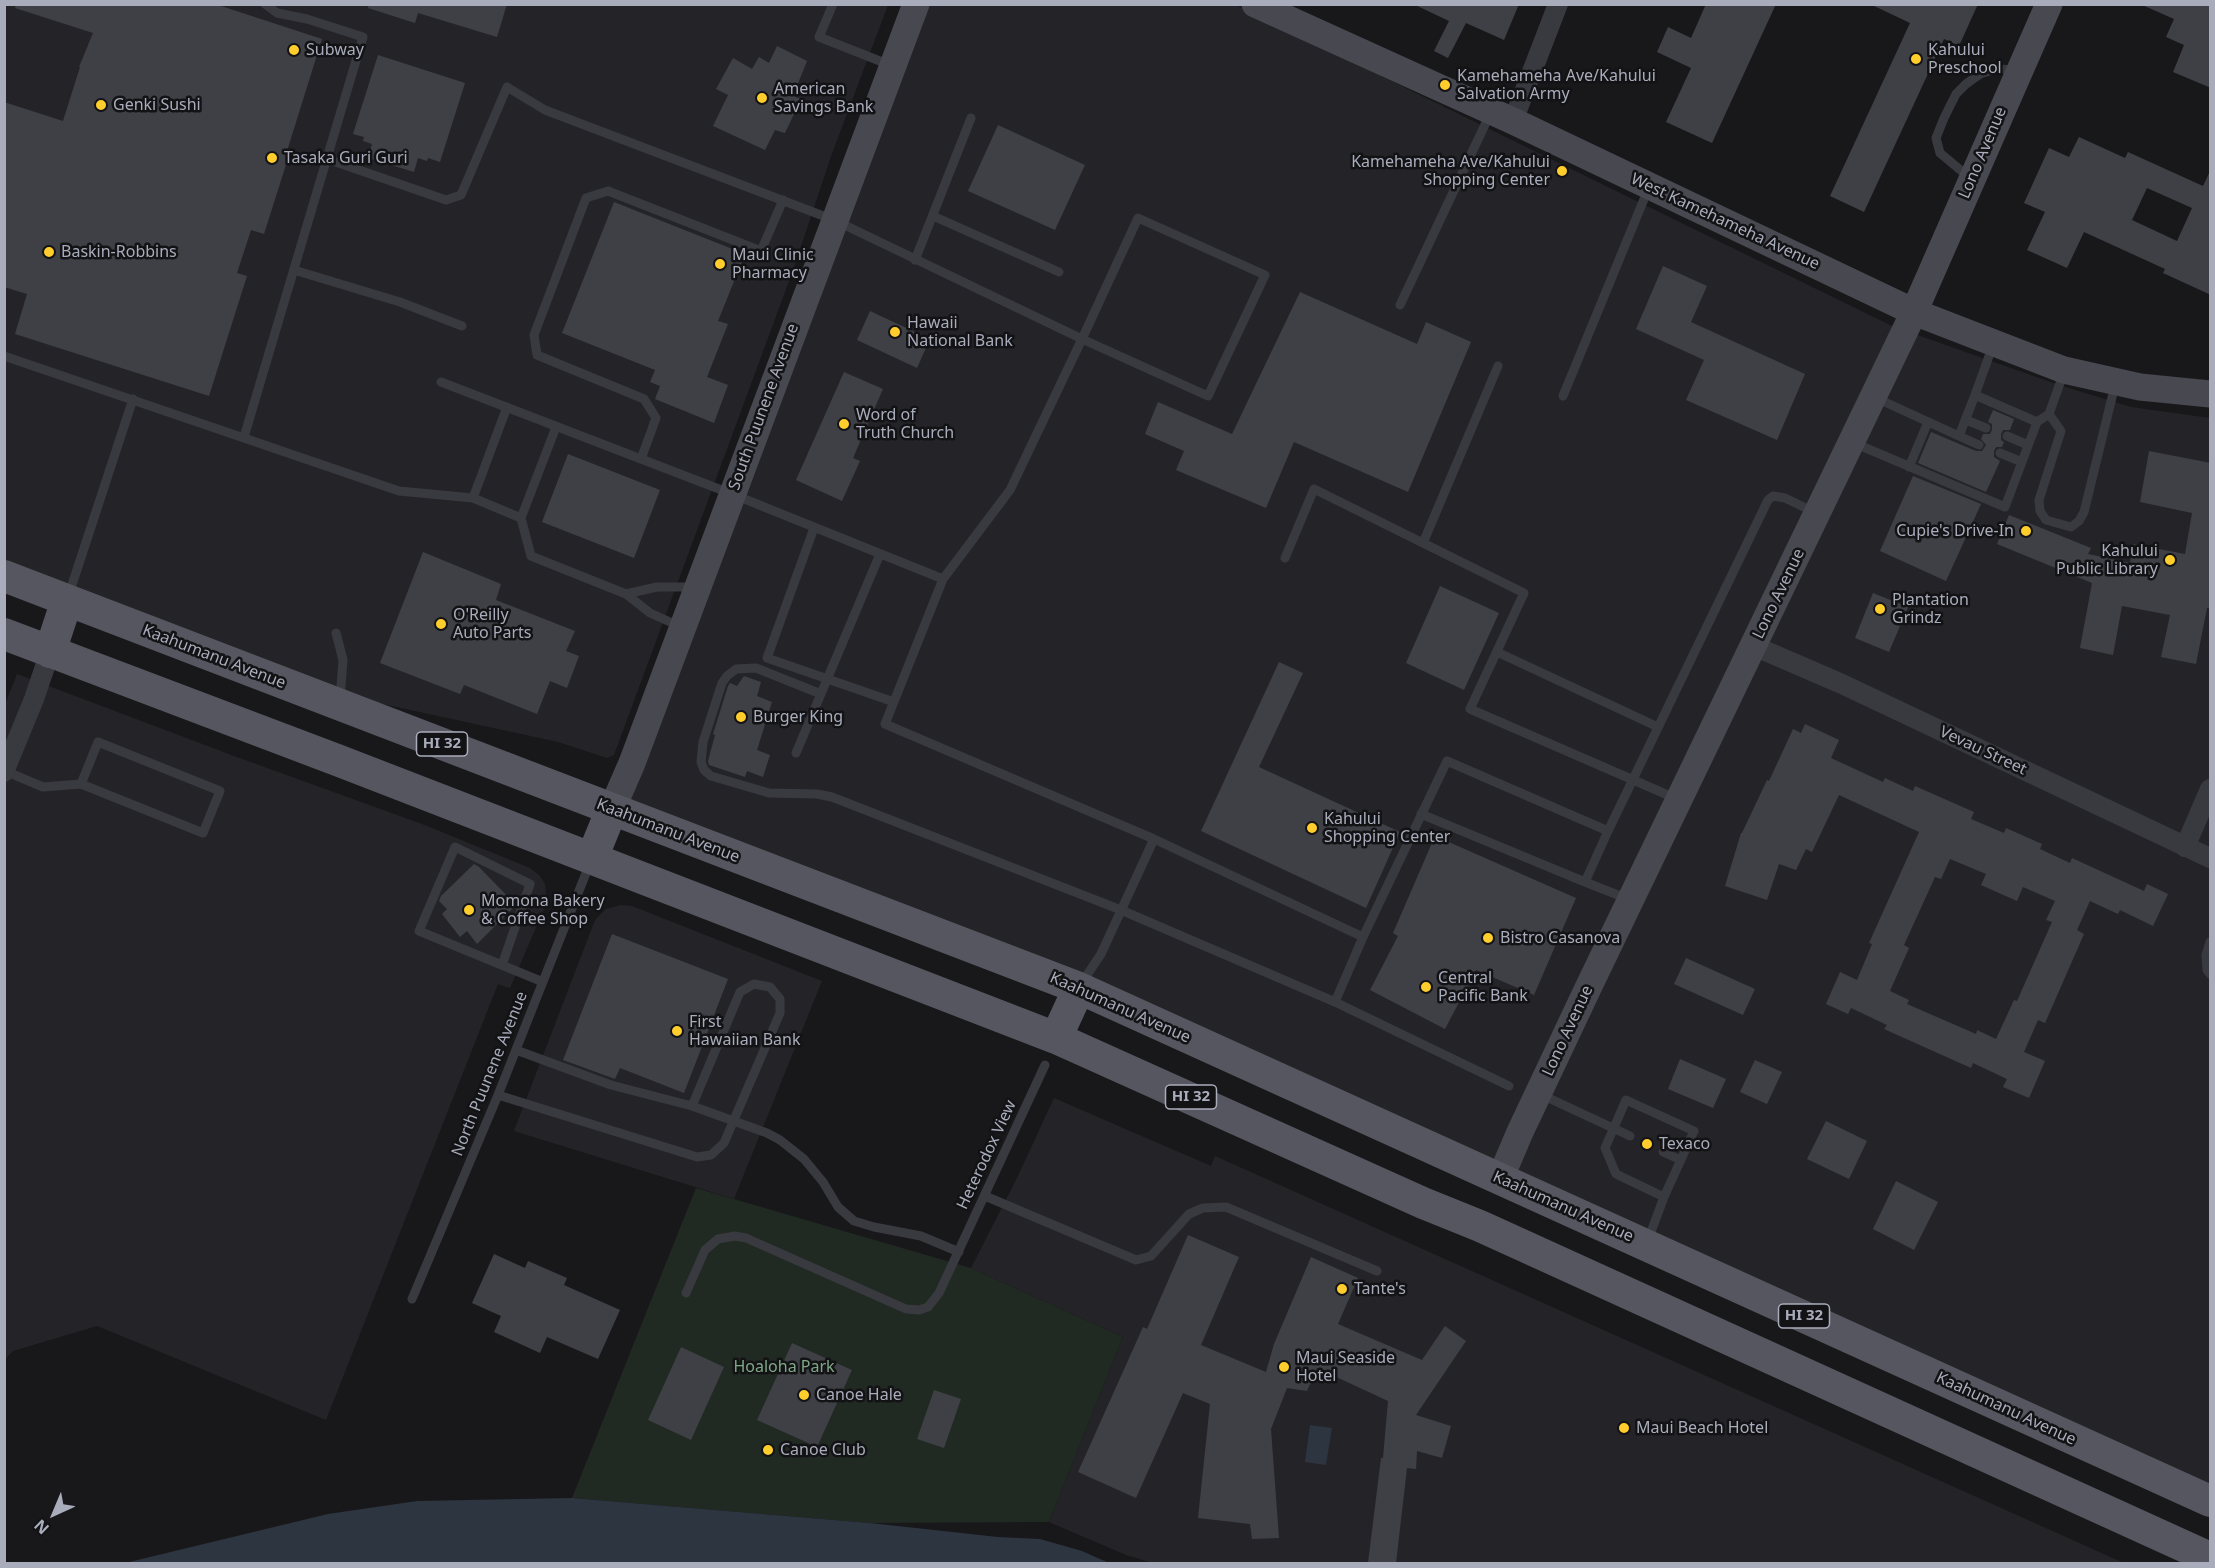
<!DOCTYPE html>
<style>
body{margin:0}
#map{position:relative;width:2215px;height:1568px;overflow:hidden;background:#18181b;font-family:"Noto Sans",sans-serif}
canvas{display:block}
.frame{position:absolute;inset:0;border:6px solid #a9adbb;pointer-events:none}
.north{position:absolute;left:24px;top:1484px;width:60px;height:60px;-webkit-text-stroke:4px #131316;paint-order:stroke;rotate:224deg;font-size:16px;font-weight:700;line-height:24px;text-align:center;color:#a9adbb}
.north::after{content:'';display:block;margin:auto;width:21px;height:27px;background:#a9adbb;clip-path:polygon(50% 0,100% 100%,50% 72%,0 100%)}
</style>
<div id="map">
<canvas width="2215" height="1568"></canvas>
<div class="frame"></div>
<div class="north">N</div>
</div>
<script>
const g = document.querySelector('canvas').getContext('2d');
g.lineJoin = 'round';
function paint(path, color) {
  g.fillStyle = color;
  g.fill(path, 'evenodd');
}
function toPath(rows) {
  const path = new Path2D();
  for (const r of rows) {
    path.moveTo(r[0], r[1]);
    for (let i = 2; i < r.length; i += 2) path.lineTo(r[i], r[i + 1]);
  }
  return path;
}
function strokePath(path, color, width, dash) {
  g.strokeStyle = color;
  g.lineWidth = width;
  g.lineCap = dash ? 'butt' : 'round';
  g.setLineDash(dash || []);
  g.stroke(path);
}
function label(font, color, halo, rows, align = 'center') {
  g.font = font + ' "Noto Sans",sans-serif';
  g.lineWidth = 5;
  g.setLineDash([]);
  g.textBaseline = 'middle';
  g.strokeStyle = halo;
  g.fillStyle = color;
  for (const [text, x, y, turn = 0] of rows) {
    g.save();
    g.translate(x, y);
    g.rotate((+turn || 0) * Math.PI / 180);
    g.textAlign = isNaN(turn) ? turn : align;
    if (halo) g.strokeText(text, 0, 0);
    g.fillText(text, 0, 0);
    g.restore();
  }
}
paint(toPath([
 [4,5,888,5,830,159,792,273,614,755,607,758,558,742,272,680,5,576],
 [916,5,1236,5,1892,326,2059,385,2131,407,2210,418,2210,1501,1556,1204,612,809],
 [17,674,234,756,422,824,530,868,539,875,545,884,547,902,510,988,498,984,326,1420,97,1326,13,1351,5,1359,4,707],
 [621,905,632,906,822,981,734,1199,514,1131,595,920,606,909],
 [1054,1098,1211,1166,1215,1156,2124,1563,1153,1563,1126,1555,1049,1522,1123,1337,971,1268,1017,1178]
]), '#242428');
paint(toPath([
 [696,1188,971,1268,1123,1337,1049,1522,870,1523,572,1498]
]), '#202922');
paint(toPath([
 [1310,1425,1332,1428,1326,1465,1305,1462],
 [572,1498,870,1523,998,1537,1040,1539,1082,1551,1109,1563,125,1563,328,1514,417,1501]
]), '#2d3540');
paint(toPath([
 [16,4,215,4,322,39,287,151,290,152,264,234,251,230,237,273,247,276,209,396,15,334,27,294,4,287,4,102,63,121,80,67,79,67,93,33,15,8],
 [369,4,507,4,497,37,418,13,415,23,368,8],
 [1413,4,1519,4,1504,40,1466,23,1448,58,1434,51,1449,21],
 [1706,4,1776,4,1712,143,1666,122,1691,68,1657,52,1668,27,1691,38],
 [1870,4,1978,4,1959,46,1944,39,1864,212,1830,196,1910,23],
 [2140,4,2211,4,2211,88,2173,72,2184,45,2166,37,2174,19],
 [777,46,807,61,793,96,801,99,785,133,775,130,765,150,713,126,728,95,716,89,733,58,752,69,759,57,769,63],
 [378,55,465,83,440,162,428,158,427,161,418,158,414,172,368,158,372,144,363,141,364,137,353,134],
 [998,125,1085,165,1055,230,968,191],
 [2079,137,2125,158,2128,152,2203,186,2211,169,2211,295,2163,273,2165,269,2084,232,2067,268,2027,250,2045,212,2024,203,2049,148,2069,157],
 [2147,188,2192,208,2177,241,2132,220],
 [614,202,745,254,718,321,728,324,707,377,728,385,714,423,655,399,660,386,650,382,655,370,562,333],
 [1663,266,1707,286,1691,322,1805,374,1777,440,1686,400,1704,360,1636,329],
 [1300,292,1417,344,1426,322,1471,342,1408,492,1294,442,1266,508,1176,470,1184,451,1145,434,1158,402,1232,434],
 [870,311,930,339,917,368,857,340],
 [844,372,883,389,853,458,860,461,842,501,796,480],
 [1993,410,2014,419,2010,430,2003,430,2001,434,2001,440,2004,442,2002,447,1996,447,1994,451,1994,457,2000,461,1986,492,1918,463,1931,432,1976,451,1982,451,1986,445,1981,439,1983,434,1990,434,1992,430,1992,424,1988,422],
 [2149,451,2211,463,2211,608,2207,608,2196,664,2161,657,2170,615,2122,606,2113,655,2080,648,2092,583,1997,544,2009,515,2091,548,2088,554,2130,563,2133,544,2185,554,2192,513,2140,502],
 [568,454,660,490,634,558,542,522],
 [1913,476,1981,504,1946,581,1880,551],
 [423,552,501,584,496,600,575,631,566,651,579,656,567,688,550,681,537,714,464,685,460,694,380,663],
 [1440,586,1499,613,1464,690,1406,663],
 [1873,593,1908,607,1889,652,1855,638],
 [1279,662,1303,673,1259,767,1400,832,1366,908,1201,831],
 [744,676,761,682,757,696,772,702,757,750,770,755,763,777,747,771,745,777,709,765,708,761,715,735,713,734,728,686,730,683,737,686],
 [1805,724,1839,740,1831,758,1883,782,1885,778,1913,791,1915,786,1974,812,1971,819,2004,833,2006,828,2042,844,2040,849,2070,863,2072,858,2144,891,2147,884,2168,894,2153,926,2120,910,2118,914,2090,901,2077,930,2084,934,2045,1023,2038,1020,2024,1052,2045,1061,2029,1098,2003,1087,2007,1079,1973,1063,1971,1068,1884,1029,1887,1025,1851,1008,1848,1014,1826,1004,1840,972,1857,980,1872,944,1869,943,1919,832,1839,795,1812,852,1806,849,1796,870,1779,864,1767,900,1725,886,1741,833,1742,833,1767,780,1769,781,1793,729,1801,733],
 [1950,859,1986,874,1981,885,2017,901,2023,887,2055,901,2046,920,2052,922,2017,1001,2014,1000,1996,1039,1977,1030,1976,1034,1907,1004,1909,1000,1890,991,1909,948,1904,945,1935,877,1941,879],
 [1435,836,1576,898,1534,995,1476,970,1445,1029,1370,990,1398,936,1393,933],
 [474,864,479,867,516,905,477,944,467,931,460,937,442,914,447,909,439,901,441,896],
 [612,934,728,979,684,1093,620,1068,615,1079,563,1060],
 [1686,958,1755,989,1743,1015,1674,984],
 [1680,1059,1726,1079,1713,1108,1668,1089],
 [1755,1060,1782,1072,1767,1104,1740,1092],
 [1826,1121,1867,1141,1849,1179,1807,1159],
 [1896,1181,1938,1202,1914,1250,1873,1229],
 [1188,1235,1239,1257,1201,1345,1266,1372,1274,1344,1311,1257,1358,1278,1338,1324,1422,1360,1445,1326,1466,1341,1416,1415,1451,1426,1442,1458,1417,1451,1416,1469,1407,1468,1396,1563,1368,1563,1381,1458,1383,1458,1388,1401,1317,1368,1307,1391,1287,1388,1271,1429,1279,1538,1252,1539,1250,1524,1198,1518,1210,1404,1183,1393,1136,1498,1078,1472,1143,1327,1147,1329],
 [494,1254,525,1268,528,1261,567,1278,564,1285,620,1310,598,1359,547,1337,540,1353,494,1332,501,1316,472,1303],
 [792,1343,852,1370,817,1447,757,1420],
 [681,1347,724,1367,691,1440,648,1420],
 [934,1390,961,1399,944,1448,917,1439]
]), '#3f4045');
strokePath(toPath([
 [833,4,819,37,890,65],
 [327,159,446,200,461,195,507,87,545,110,834,220,1082,339,1208,396,1265,275,1138,218,1082,339,1010,490,943,579],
 [1970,178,1940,153,1936,138,1944,118,1956,94,1966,84,1980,74,1996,69,2017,70],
 [933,216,1059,272],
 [915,260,971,118],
 [294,270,400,302,462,326],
 [1400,305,1490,114],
 [1993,345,1975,395,2037,422],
 [4,356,399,491,473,498,521,518],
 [441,382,732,494,943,579,885,724,1154,839,1363,937,1447,761,1608,831,1585,882,1628,899],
 [1563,396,1649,187],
 [1876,398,1959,436,1975,395],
 [2049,414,2061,431,2039,500,2040,511,2046,520,2071,527,2079,521,2084,512,2115,385],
 [1966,420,1986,428],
 [556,427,521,518,531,556,626,594,650,613,679,626],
 [1959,436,1979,445],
 [2007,436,2028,445],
 [244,437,363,37,307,19,277,13,265,4],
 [1854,443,2005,507,2037,422,2049,414,2064,372],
 [2000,453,2022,462],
 [641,459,656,418,644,399,537,355,534,335,586,198,608,191,761,251,783,200],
 [1909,467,1928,422],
 [473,498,507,407],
 [814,528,767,658,894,702],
 [1423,543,1524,593,1470,709,1677,799],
 [1285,558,1314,489,1423,543,1498,366],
 [626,594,657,587,695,587],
 [68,597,133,399],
 [336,633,343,660,340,700],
 [1497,652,1658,727],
 [821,694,756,668,736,669,727,676,722,683,703,742,701,762,704,770,711,776,769,793,817,794,832,797,1121,910,1335,1002,1363,937],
 [796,753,880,554],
 [5,771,43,787,81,784,98,742,220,791,203,833,81,784],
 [1421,814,1585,882],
 [1608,831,1768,500,1773,496,1785,498,1816,513],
 [2210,942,2206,955,2207,970,2210,974],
 [502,965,530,884,455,847,419,931,543,982],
 [1081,984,1101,954,1154,839],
 [1335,1002,1509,1086],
 [516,1050,611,1085,692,1106,767,1133,780,1140,804,1159,823,1182,838,1207,854,1221,874,1227,921,1236,959,1252],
 [1540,1094,1630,1136],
 [498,1095,697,1157,711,1155,724,1143,780,1013,780,999,770,987,754,984,740,992,692,1106],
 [1663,1152,1681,1160],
 [985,1196,1136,1260,1151,1256,1189,1214,1203,1208,1226,1207,1377,1271],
 [1648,1240,1664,1197,1694,1131,1626,1100,1605,1148,1616,1174,1664,1197],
 [686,1293,705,1250,718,1239,735,1236,746,1238,906,1309,919,1310,928,1307,939,1293,1045,1065],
 [412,1299,498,1095,590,863]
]), '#393940', 9);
strokePath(toPath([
 [1513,121,1558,4],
 [1754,646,1842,684,2210,858],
 [4,772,34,699,50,652],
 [2185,847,2210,789]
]), '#393940', 20);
strokePath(toPath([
 [1255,4,1513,121,1914,312,2064,370,2140,387,2210,394],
 [612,809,632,763,916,4],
 [1500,1179,1520,1132,1589,986,1914,312,2049,4]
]), '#474850', 27);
strokePath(toPath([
 [4,576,1079,988,2210,1501],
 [4,634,337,760,1056,1038,1423,1203,1480,1226,2210,1558],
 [50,652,67,600],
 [592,858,612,809],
 [1056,1038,1079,988]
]), '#55565f', 32);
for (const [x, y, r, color] of [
 [294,50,6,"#ffce2c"],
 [1916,59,6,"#ffce2c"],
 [1445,85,6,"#ffce2c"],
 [762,98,6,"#ffce2c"],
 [101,105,6,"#ffce2c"],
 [272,158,6,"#ffce2c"],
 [1562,171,6,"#ffce2c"],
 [49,252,6,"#ffce2c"],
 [720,264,6,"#ffce2c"],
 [895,332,6,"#ffce2c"],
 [844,424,6,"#ffce2c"],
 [2026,531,6,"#ffce2c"],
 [2170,560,6,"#ffce2c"],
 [1880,609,6,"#ffce2c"],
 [441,624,6,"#ffce2c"],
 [741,717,6,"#ffce2c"],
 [1312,828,6,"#ffce2c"],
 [469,910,6,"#ffce2c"],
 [1488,938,6,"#ffce2c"],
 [1426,987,6,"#ffce2c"],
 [677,1031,6,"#ffce2c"],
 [1647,1144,6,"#ffce2c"],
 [1342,1289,6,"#ffce2c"],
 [1284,1367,6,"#ffce2c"],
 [804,1395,6,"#ffce2c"],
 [1624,1428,6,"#ffce2c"],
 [768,1450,6,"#ffce2c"]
]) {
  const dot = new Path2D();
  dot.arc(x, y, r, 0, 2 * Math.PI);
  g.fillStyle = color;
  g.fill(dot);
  strokePath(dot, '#131316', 2);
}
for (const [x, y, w] of [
 [442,744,51],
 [1191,1097,51],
 [1804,1316,51]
]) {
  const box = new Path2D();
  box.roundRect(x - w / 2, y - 12, w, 24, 4.5);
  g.fillStyle = '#131316';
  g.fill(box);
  strokePath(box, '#a9adbb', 1.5);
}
label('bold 15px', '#a9adbb', null, [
 ["HI 32",442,744],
 ["HI 32",1191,1097],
 ["HI 32",1804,1316]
]);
label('16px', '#a9adbb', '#131316', [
 ["Subway",306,50],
 ["Kahului",1928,50],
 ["Preschool",1928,68],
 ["Kamehameha Ave/Kahului",1457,76],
 ["Salvation Army",1457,94],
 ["American",774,89],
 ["Savings Bank",774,107],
 ["Genki Sushi",113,105],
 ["Tasaka Guri Guri",284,158],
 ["Kamehameha Ave/Kahului",1550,162,"right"],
 ["Shopping Center",1550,180,"right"],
 ["Baskin-Robbins",61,252],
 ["Maui Clinic",732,255],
 ["Pharmacy",732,273],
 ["Hawaii",907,323],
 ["National Bank",907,341],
 ["Word of",856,415],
 ["Truth Church",856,433],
 ["Cupie's Drive-In",2014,531,"right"],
 ["Kahului",2158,551,"right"],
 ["Public Library",2158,569,"right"],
 ["Plantation",1892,600],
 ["Grindz",1892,618],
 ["O'Reilly",453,615],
 ["Auto Parts",453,633],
 ["Burger King",753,717],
 ["Kahului",1324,819],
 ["Shopping Center",1324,837],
 ["Momona Bakery",481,901],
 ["& Coffee Shop",481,919],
 ["Bistro Casanova",1500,938],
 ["Central",1438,978],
 ["Pacific Bank",1438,996],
 ["First",689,1022],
 ["Hawaiian Bank",689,1040],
 ["Texaco",1659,1144],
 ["Tante's",1354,1289],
 ["Maui Seaside",1296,1358],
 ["Hotel",1296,1376],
 ["Canoe Hale",816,1395],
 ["Maui Beach Hotel",1636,1428],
 ["Canoe Club",780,1450]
], 'left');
label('16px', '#a9adbb', '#131316', [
 ["Lono Avenue",1983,153,-67],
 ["West Kamehameha Avenue",1725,222,25],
 ["South Puunene Avenue",764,407,-70],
 ["Lono Avenue",1779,594,-64],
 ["Kaahumanu Avenue",214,657,21],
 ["Vevau Street",1983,751,25],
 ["Kaahumanu Avenue",668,831,21],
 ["Kaahumanu Avenue",1120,1008,24],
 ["Lono Avenue",1568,1031,-65],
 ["North Puunene Avenue",490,1074,-68],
 ["Heterodox View",987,1155,-65],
 ["Kaahumanu Avenue",1563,1207,24],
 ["Kaahumanu Avenue",2006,1409,25]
]);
label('16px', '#7fa886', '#131316', [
 ["Hoaloha Park",784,1367]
]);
</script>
